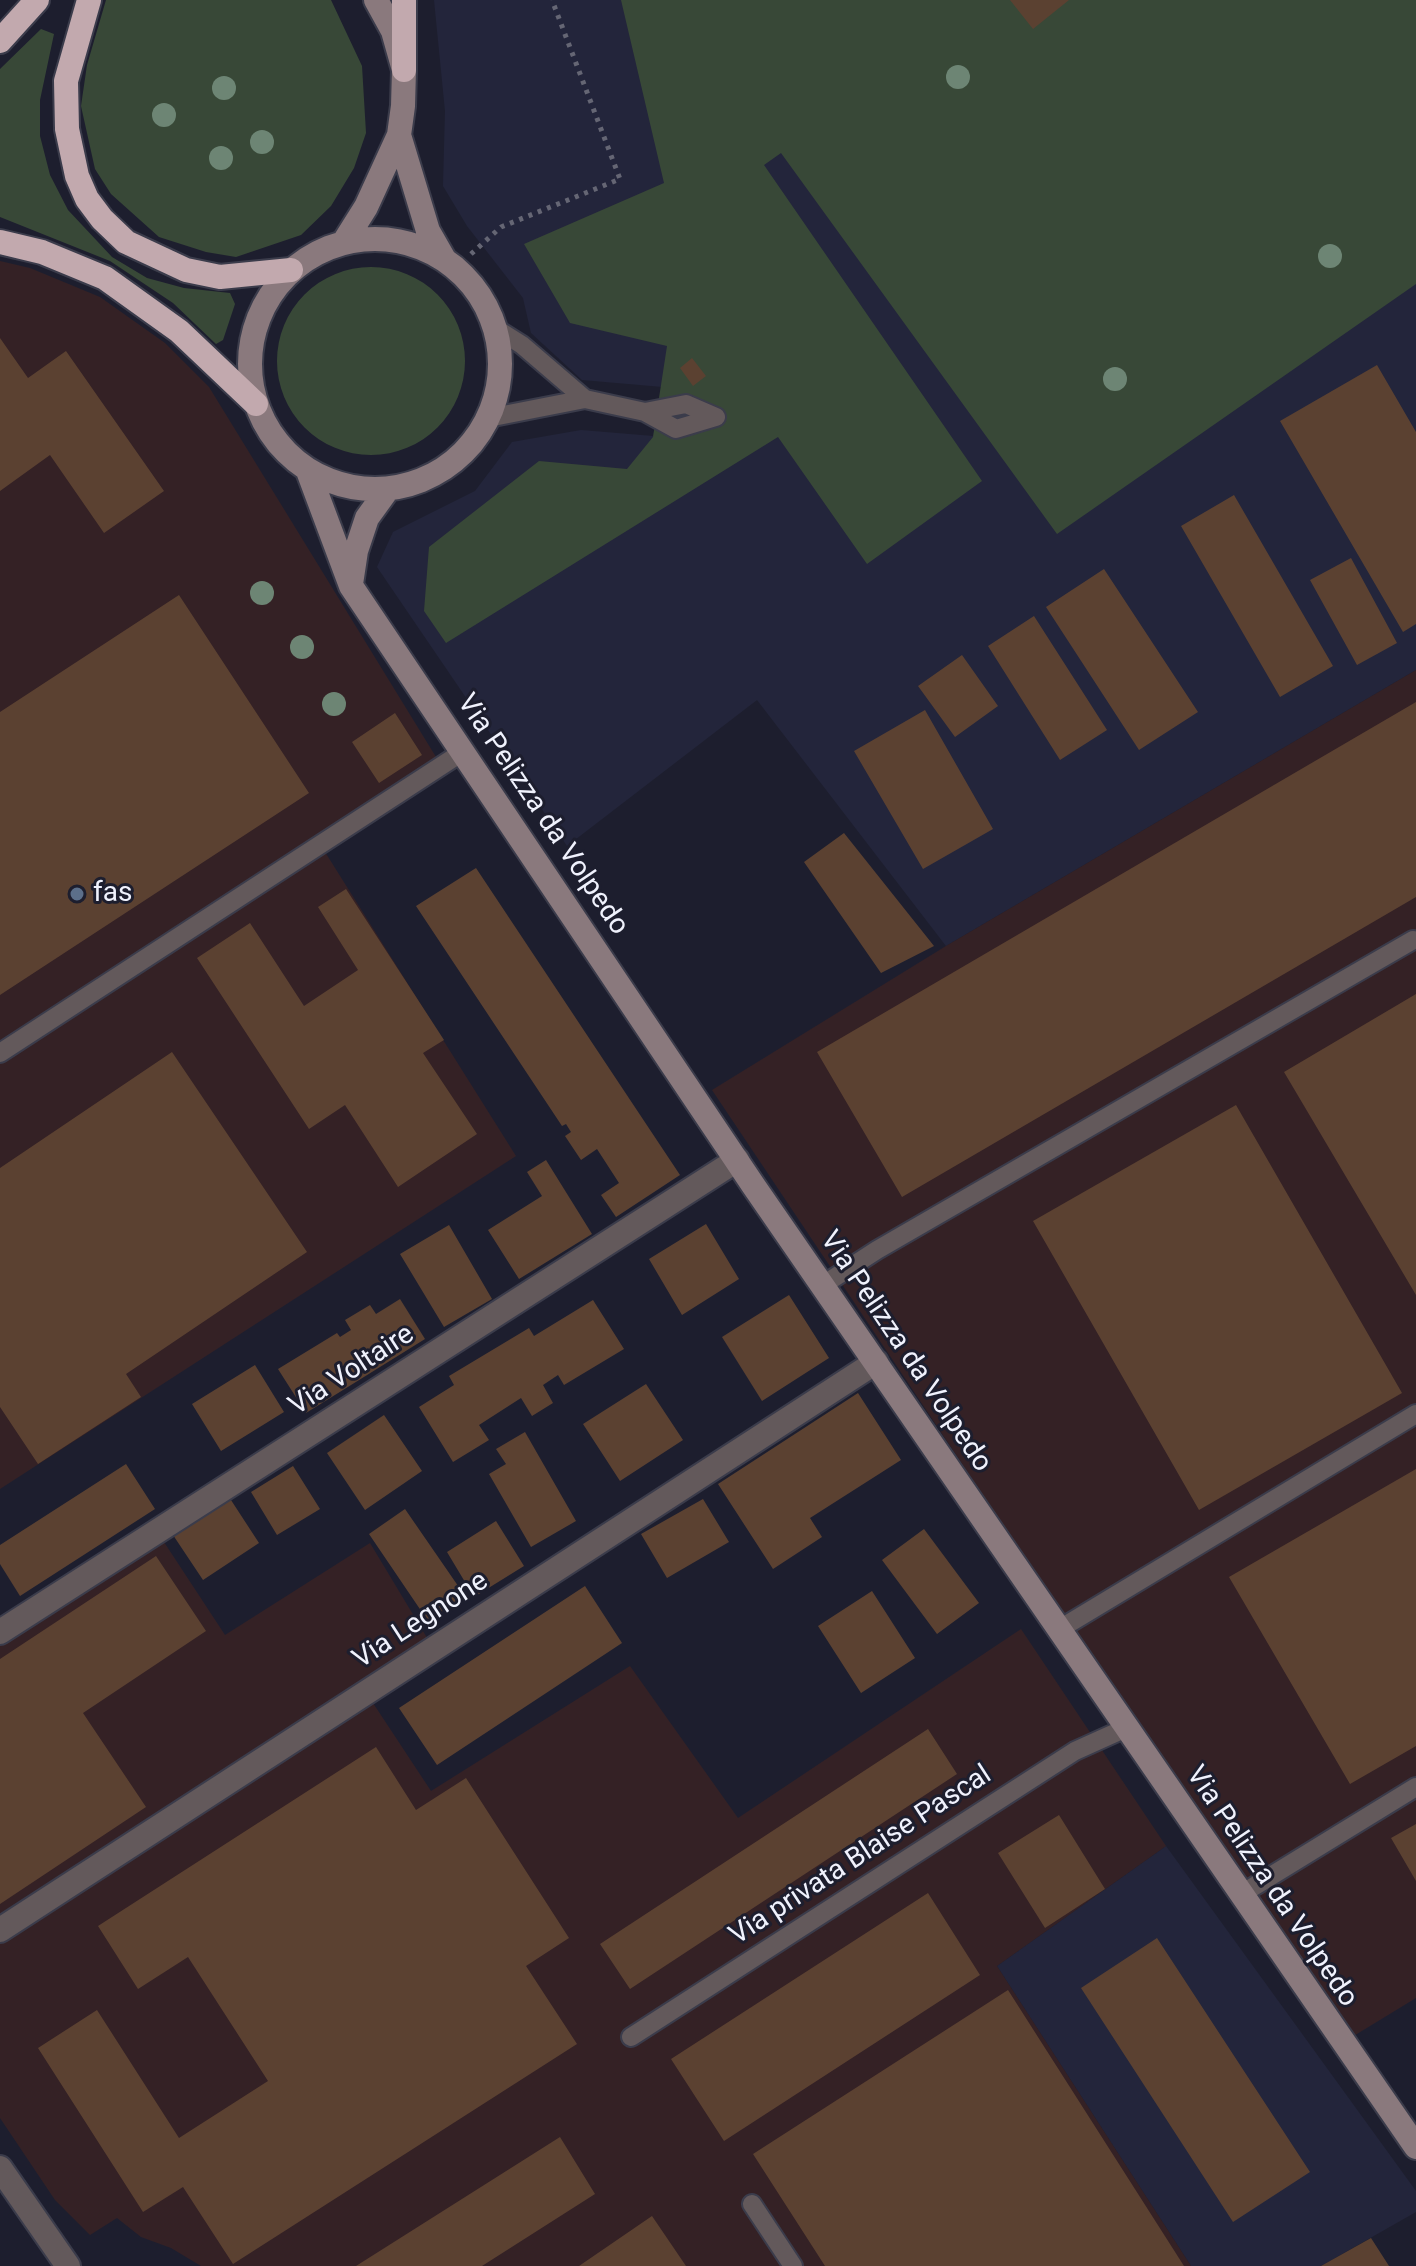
<!DOCTYPE html>
<style>
body{margin:0}
canvas{display:block;background:#1d1e2e}
</style>
<canvas width="1416" height="2266"></canvas>
<script>
const g = document.querySelector('canvas').getContext('2d');
g.lineJoin = 'round';
function paint(path, color) {
  g.fillStyle = color;
  g.fill(path, 'evenodd');
}
function toPath(rows) {
  const path = new Path2D();
  for (const r of rows) {
    if (r.length === 3) {
      path.moveTo(r[0] + r[2], r[1]);
      path.arc(r[0], r[1], r[2], 0, 2 * Math.PI);
      continue;
    }
    path.moveTo(r[0], r[1]);
    for (let i = 2; i < r.length; i += 2) path.lineTo(r[i], r[i + 1]);
  }
  return path;
}
function strokePath(path, color, width, dash) {
  g.strokeStyle = color;
  g.lineWidth = width;
  g.lineCap = dash ? 'butt' : 'round';
  g.setLineDash(dash || []);
  g.stroke(path);
}
function label(font, color, halo, rows, align = 'center') {
  g.font = font + ' Roboto,sans-serif';
  g.lineWidth = 6;
  g.setLineDash([]);
  g.textBaseline = 'middle';
  g.strokeStyle = halo;
  g.fillStyle = color;
  for (const [text, x, y, turn = 0] of rows) {
    g.save();
    g.translate(x, y);
    g.rotate((+turn || 0) * Math.PI / 180);
    g.textAlign = isNaN(turn) ? turn : align;
    if (halo) g.strokeText(text, 0, 0);
    g.fillText(text, 0, 0);
    g.restore();
  }
}
paint(toPath([
 [434,0,1416,0,1416,670,946,946,757,700,567,846,377,567,393,532,475,491,512,442,581,430,653,436,663,387,582,380,531,333,523,298,467,226,443,186,445,111],
 [1166,1846,1416,2191,1416,2212,1321,2266,1191,2266,997,1966]
]), '#23253b');
paint(toPath([
 [0,261,30,268,100,297,165,343,209,387,444,770,325,852,516,1156,0,1489],
 [1416,670,1416,1998,1352,2037,1254,1900,712,1090,946,946],
 [162,1539,225,1635,370,1543,438,1656,371,1700,431,1791,630,1666,738,1818,1021,1629,1166,1846,997,1966,1191,2266,201,2266,171,2248,141,2237,117,2218,90,2235,55,2200,0,2118,0,1643]
]), '#342125');
paint(toPath([
 [106,0,331,0,362,66,366,133,354,168,331,206,301,235,236,257,206,252,159,237,111,194,95,169,81,106,87,65],
 [621,0,1416,0,1416,284,1057,534,781,153,764,165,982,481,867,564,778,437,446,643,424,611,429,547,539,461,627,469,653,437,667,346,570,323,524,244,664,183],
 [41,29,54,34,40,100,40,136,50,175,68,210,112,257,147,278,184,288,230,293,235,304,223,340,216,344,173,303,110,261,0,217,0,69],
 [371,361,94]
]), '#384837');
paint(toPath([
 [1010,0,1069,0,1033,29],
 [0,338,28,378,66,351,164,491,104,533,50,455,0,491],
 [692,358,706,376,693,386,680,368],
 [1377,365,1416,432,1416,624,1403,632,1280,421],
 [1234,495,1333,666,1280,697,1181,526],
 [1351,558,1397,643,1357,665,1310,580],
 [1104,569,1198,712,1139,750,1046,607],
 [179,595,309,793,0,995,0,712],
 [1034,616,1107,730,1060,760,988,646],
 [962,655,998,706,955,737,918,686],
 [1416,702,1416,897,902,1197,817,1052],
 [925,710,993,829,923,869,854,751],
 [395,713,422,755,379,783,352,742],
 [844,833,934,946,881,973,804,862],
 [476,868,680,1175,616,1217,601,1195,619,1183,597,1149,581,1160,565,1136,571,1132,566,1124,562,1126,416,906],
 [346,889,444,1040,423,1053,477,1134,398,1187,345,1105,309,1129,197,958,250,923,304,1006,358,970,318,907],
 [1416,994,1416,1295,1284,1072],
 [172,1052,307,1252,126,1374,141,1397,38,1464,0,1407,0,1168],
 [1236,1105,1402,1393,1199,1510,1033,1221],
 [546,1160,592,1234,519,1279,488,1230,542,1196,527,1172],
 [706,1224,739,1279,682,1315,649,1259],
 [449,1225,492,1299,444,1327,400,1254],
 [789,1295,829,1358,762,1401,722,1337],
 [400,1299,425,1339,306,1413,278,1369,337,1333,340,1337,351,1330,345,1320,370,1305,376,1314],
 [593,1300,624,1349,564,1385,558,1375,543,1385,553,1403,532,1416,521,1398,479,1425,489,1440,453,1462,419,1407,454,1385,449,1376,529,1328,534,1336],
 [255,1365,284,1412,221,1451,192,1404],
 [646,1384,683,1440,620,1481,583,1424],
 [858,1393,901,1460,810,1518,822,1537,773,1569,718,1484],
 [384,1415,422,1471,365,1510,327,1453],
 [525,1432,576,1521,531,1547,489,1474,506,1464,496,1449],
 [126,1464,155,1509,20,1596,0,1564,0,1545],
 [293,1466,320,1509,277,1535,251,1492],
 [1416,1469,1416,1746,1350,1784,1229,1577],
 [229,1497,259,1543,203,1580,173,1535],
 [703,1499,729,1542,667,1578,641,1534],
 [405,1509,465,1596,428,1621,369,1534],
 [496,1521,524,1566,474,1597,447,1552],
 [924,1529,979,1603,937,1634,882,1560],
 [156,1556,206,1631,83,1713,146,1807,0,1904,0,1659],
 [585,1586,622,1643,437,1765,399,1708],
 [872,1591,915,1658,861,1693,818,1626],
 [928,1729,957,1774,630,1989,600,1944],
 [376,1747,416,1810,466,1778,569,1938,526,1966,577,2044,233,2264,183,2187,143,2212,38,2048,97,2010,179,2138,268,2081,188,1957,138,1989,98,1926],
 [1059,1815,1105,1889,1045,1928,998,1853],
 [1416,1824,1416,1881,1391,1838],
 [928,1893,980,1975,724,2141,671,2059],
 [1157,1938,1310,2172,1233,2222,1081,1988],
 [1008,1990,1184,2266,825,2266,753,2154],
 [560,2137,595,2194,482,2266,356,2266],
 [652,2216,686,2266,579,2266],
 [1371,2238,1389,2266,1321,2266]
]), '#5b4131');
const lane = toPath([
 [495,328,522,345,585,399],
 [645,412,686,404,716,417],
 [488,418,585,399,645,412,676,429,716,417],
 [0,1053,464,751],
 [823,1285,877,1250,1413,940],
 [1058,1630,1416,1414],
 [1240,1895,1416,1787],
 [631,2037,1075,1751,1126,1728],
 [752,2204,793,2266]
]);
const street = toPath([
 [0,1632,737,1160],
 [0,1930,876,1362],
 [0,2168,68,2266]
]);
const secondary = toPath([
 [399,135,428,231,444,259],
 [375,364,125],
 [344,242,366,207,399,135,403,106,404,70,393,31,376,0],
 [308,471,351,586,753,1185,1416,2147],
 [351,584,356,551,367,518,388,489]
]);
const highway = toPath([
 [89,0,66,81,67,129,77,176,87,199,102,219,126,242,186,270,220,277,291,270],
 [0,41,37,0],
 [404,70,404,0],
 [0,242,42,252,105,278,179,331,256,404]
]);
strokePath(lane, '#3b3c4b', 22);
strokePath(street, '#3b3c4b', 28);
strokePath(secondary, '#3b3c4b', 28);
strokePath(highway, '#3b3c4b', 28);
strokePath(toPath([
 [471,254,501,227,620,179,552,0]
]), '#656674', 5, [4, 6]);
strokePath(lane, '#63595b', 18);
strokePath(street, '#63595b', 24);
strokePath(secondary, '#8a797d', 24);
strokePath(highway, '#c2a9ae', 24);
g.fillStyle = '#6d8574';
for (const [x, y] of [
 [958,77],
 [224,88],
 [164,115],
 [262,142],
 [221,158],
 [1330,256],
 [1115,379],
 [262,593],
 [302,647],
 [334,704]
]) {
  g.beginPath();
  g.arc(x, y, 12, 0, 2 * Math.PI);
  g.fill();
}
for (const [x, y, r, color] of [
 [77,894,8,"#5c6f8a"]
]) {
  const dot = new Path2D();
  dot.arc(x, y, r, 0, 2 * Math.PI);
  g.fillStyle = color;
  g.fill(dot);
  strokePath(dot, '#1d1e2e', 3);
}
label('28px', '#f0f2fd', '#1d1e2e', [
 ["Via Pelizza da Volpedo",542,815,56],
 ["Via Pelizza da Volpedo",905,1352,56],
 ["Via Voltaire",352,1371,-33],
 ["Via Legnone",421,1621,-33],
 ["Via privata Blaise Pascal",861,1856,-33],
 ["Via Pelizza da Volpedo",1271,1887,56]
]);
label('28px', '#f0f2fd', '#1d1e2e', [
 ["fas",93,894]
], 'left');
</script>
